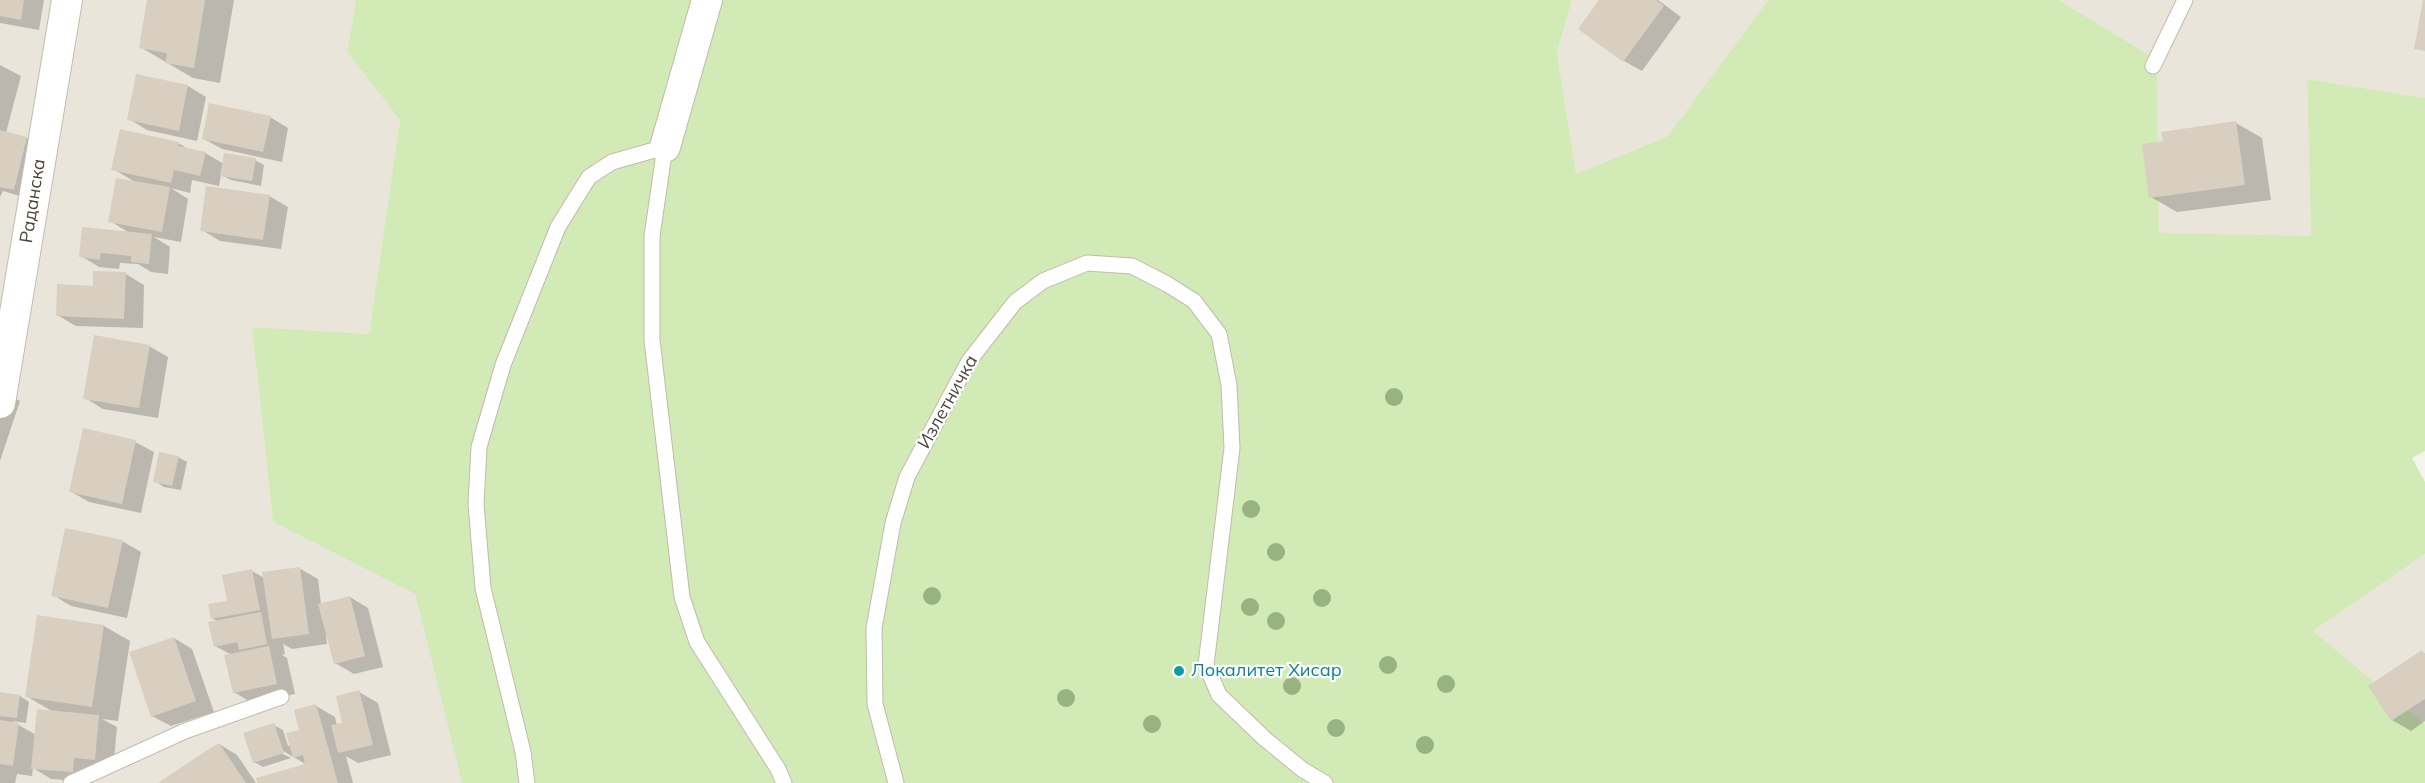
<!DOCTYPE html>
<meta charset="utf-8">
<style>
body{margin:0}
canvas{display:block;background:#f6f3ec}
</style>
<canvas width="2425" height="783"></canvas>
<script>
const g = document.querySelector('canvas').getContext('2d');
g.lineJoin = 'round';
function paint(path, color) {
  g.fillStyle = color;
  g.fill(path, 'evenodd');
}
function toPath(rows) {
  const path = new Path2D();
  for (const r of rows) {
    path.moveTo(r[0], r[1]);
    for (let i = 2; i < r.length; i += 2) path.lineTo(r[i], r[i + 1]);
  }
  return path;
}
function strokePath(path, color, width, dash) {
  g.strokeStyle = color;
  g.lineWidth = width;
  g.lineCap = dash ? 'butt' : 'round';
  g.setLineDash(dash || []);
  g.stroke(path);
}
function label(font, color, halo, rows, align = 'center') {
  g.font = font + ' Mulish,sans-serif';
  g.lineWidth = 4.5;
  g.setLineDash([]);
  g.textBaseline = 'middle';
  g.strokeStyle = halo;
  g.fillStyle = color;
  for (const [text, x, y, turn = 0] of rows) {
    g.save();
    g.translate(x, y);
    g.rotate((+turn || 0) * Math.PI / 180);
    g.textAlign = isNaN(turn) ? turn : align;
    if (halo) g.strokeText(text, 0, 0);
    g.fillText(text, 0, 0);
    g.restore();
  }
}
paint(toPath([
 [0,0,356,0,347,52,400,120,369,334,252,327,273,522,415,594,462,783,0,783],
 [1572,0,1768,0,1668,136,1576,174,1557,52],
 [2059,0,2425,0,2425,98,2307,79,2311,237,2159,233,2157,60],
 [2425,554,2425,724,2313,631]
]), '#eae5da');
paint(toPath([
 [356,0,1572,0,1557,52,1576,174,1668,136,1768,0,2059,0,2157,60,2159,233,2311,236,2307,79,2425,98,2425,451,2412,458,2425,482,2425,554,2313,631,2425,724,2425,783,462,783,415,594,273,522,252,327,369,334,400,120,347,52]
]), '#d2eab5');
paint(toPath([
 [0,0,44,0,39,30,0,23],
 [148,0,234,0,220,83,193,78,140,47],
 [1601,0,1658,0,1681,17,1642,71,1624,61],
 [0,65,21,76,6,133,27,138,45,149,33,200,3,191,0,197],
 [137,76,188,86,206,97,197,141,147,130,129,119],
 [270,117,288,128,282,162,222,149,204,139],
 [2236,123,2262,138,2271,200,2177,212,2151,197,2164,143],
 [178,143,190,150,205,153,224,164,255,160,264,165,261,186,231,180,221,175,219,186,192,180,190,193,171,188,188,199,181,242,154,237,170,247,168,274,151,272,138,264,120,263,119,269,99,267,81,256,131,234,110,221,135,182,113,169],
 [269,196,288,207,281,249,220,241,202,230],
 [126,274,144,285,143,328,76,326,57,315,94,287],
 [149,346,168,357,158,418,103,409,85,398],
 [0,389,20,401,0,461],
 [135,442,154,452,141,513,89,502,70,491],
 [178,457,187,462,181,490,164,487,155,481],
 [122,541,141,552,127,618,71,606,53,595],
 [299,568,318,579,321,604,350,597,368,608,383,667,354,674,335,663,328,636,326,636,327,644,292,649,283,644,285,654,282,655,287,658,295,694,252,703,234,692,232,655,215,646,218,622,212,618,229,602,252,571,264,578],
 [38,616,104,626,130,641,118,721,102,719,117,727,113,770,93,767,91,782,51,779,33,768,32,776,17,774,15,783,0,783,0,693,20,696,29,702,26,723,12,721,36,735,55,713,26,696],
 [174,638,192,649,214,712,171,726,152,716],
 [2422,652,2425,654,2425,721,2411,731,2392,720],
 [359,692,378,703,391,755,358,763,346,756,353,783,259,783,307,765,278,748,277,751,291,758,263,767,254,762,274,725,283,730,288,746,291,745,316,706,335,717,337,726,344,724],
 [219,744,237,755,256,783,161,783]
]), '#0003');
paint(toPath([
 [0,0,24,0,21,20,0,16],
 [147,0,205,0,194,68,165,63,167,53,139,48],
 [1599,0,1656,0,1664,6,1623,62,1578,29],
 [2423,0,2425,0,2425,51,2414,49],
 [136,74,188,85,179,131,127,120],
 [209,103,271,116,263,152,202,139],
 [2236,121,2245,185,2149,198,2142,144,2163,141,2161,132],
 [120,129,179,142,178,146,206,152,200,176,174,170,171,183,111,170],
 [0,130,27,137,14,190,0,187],
 [224,153,256,158,252,181,220,176],
 [116,178,170,187,162,232,108,222],
 [206,186,270,195,263,240,200,231],
 [82,227,152,234,149,264,131,262,131,256,101,253,100,260,79,257],
 [93,271,126,272,124,319,56,316,57,284,93,286],
 [94,335,150,345,139,408,83,399],
 [83,428,136,440,122,504,69,492],
 [159,452,179,456,172,486,153,482],
 [65,528,123,540,108,608,51,596],
 [300,567,309,634,272,639,262,572],
 [252,569,260,610,211,619,208,604,227,601,222,575],
 [350,596,365,656,334,664,318,604],
 [261,612,267,644,239,650,237,642,214,647,208,622],
 [37,615,104,625,92,707,25,697],
 [174,637,196,701,151,717,129,652],
 [269,646,277,684,233,693,224,655],
 [2422,650,2425,655,2425,699,2391,721,2368,686],
 [359,690,373,745,338,753,331,725,342,723,336,696],
 [0,692,20,695,17,718,0,716],
 [316,704,338,783,257,783,256,778,305,764,303,755,293,758,286,733,299,730,294,710],
 [37,709,99,715,95,760,74,758,73,772,31,769],
 [0,720,19,723,13,766,0,764],
 [274,723,284,753,253,763,243,733],
 [219,743,246,783,158,783,209,749]
]), '#d8cfc1');
const lane = toPath([
 [2153,66,2185,0],
 [71,783,185,731,281,697],
 [527,783,523,752,483,588,476,504,479,447,503,365,558,227,589,177,612,162,665,147,652,236,652,340,682,597,697,642,778,769,784,783],
 [896,783,875,704,874,628,893,523,907,477,969,361,1015,302,1043,281,1087,263,1132,266,1167,284,1194,301,1219,334,1229,385,1232,448,1206,665,1219,695,1265,739,1303,770,1325,783]
]);
const street = toPath([
 [665,147,707,0],
 [0,403,67,0]
]);
strokePath(lane, '#c2bbae', 17);
strokePath(street, '#c2bbae', 32);
strokePath(lane, '#fff', 15);
strokePath(street, '#fff', 30);
g.fillStyle = '#97b381';
for (const [x, y] of [
 [1394,397],
 [1251,509],
 [1276,552],
 [932,596],
 [1322,598],
 [1250,607],
 [1276,621],
 [1388,665],
 [1446,684],
 [1292,686],
 [1066,698],
 [1152,724],
 [1336,728],
 [1425,745]
]) {
  g.beginPath();
  g.arc(x, y, 9, 0, 2 * Math.PI);
  g.fill();
}
for (const [x, y, r, color] of [
 [1179,671,6,"#0f9aa8"]
]) {
  const dot = new Path2D();
  dot.arc(x, y, r, 0, 2 * Math.PI);
  g.fillStyle = color;
  g.fill(dot);
  strokePath(dot, '#fff', 2);
}
label('18px', '#4b4439', '#fff', [
 ["Раданска",33,201,-81],
 ["Излетничка",948,402,-61]
]);
label('18px', '#0d838f', '#fff', [
 ["Локалитет Хисар",1191,671]
], 'left');
</script>
